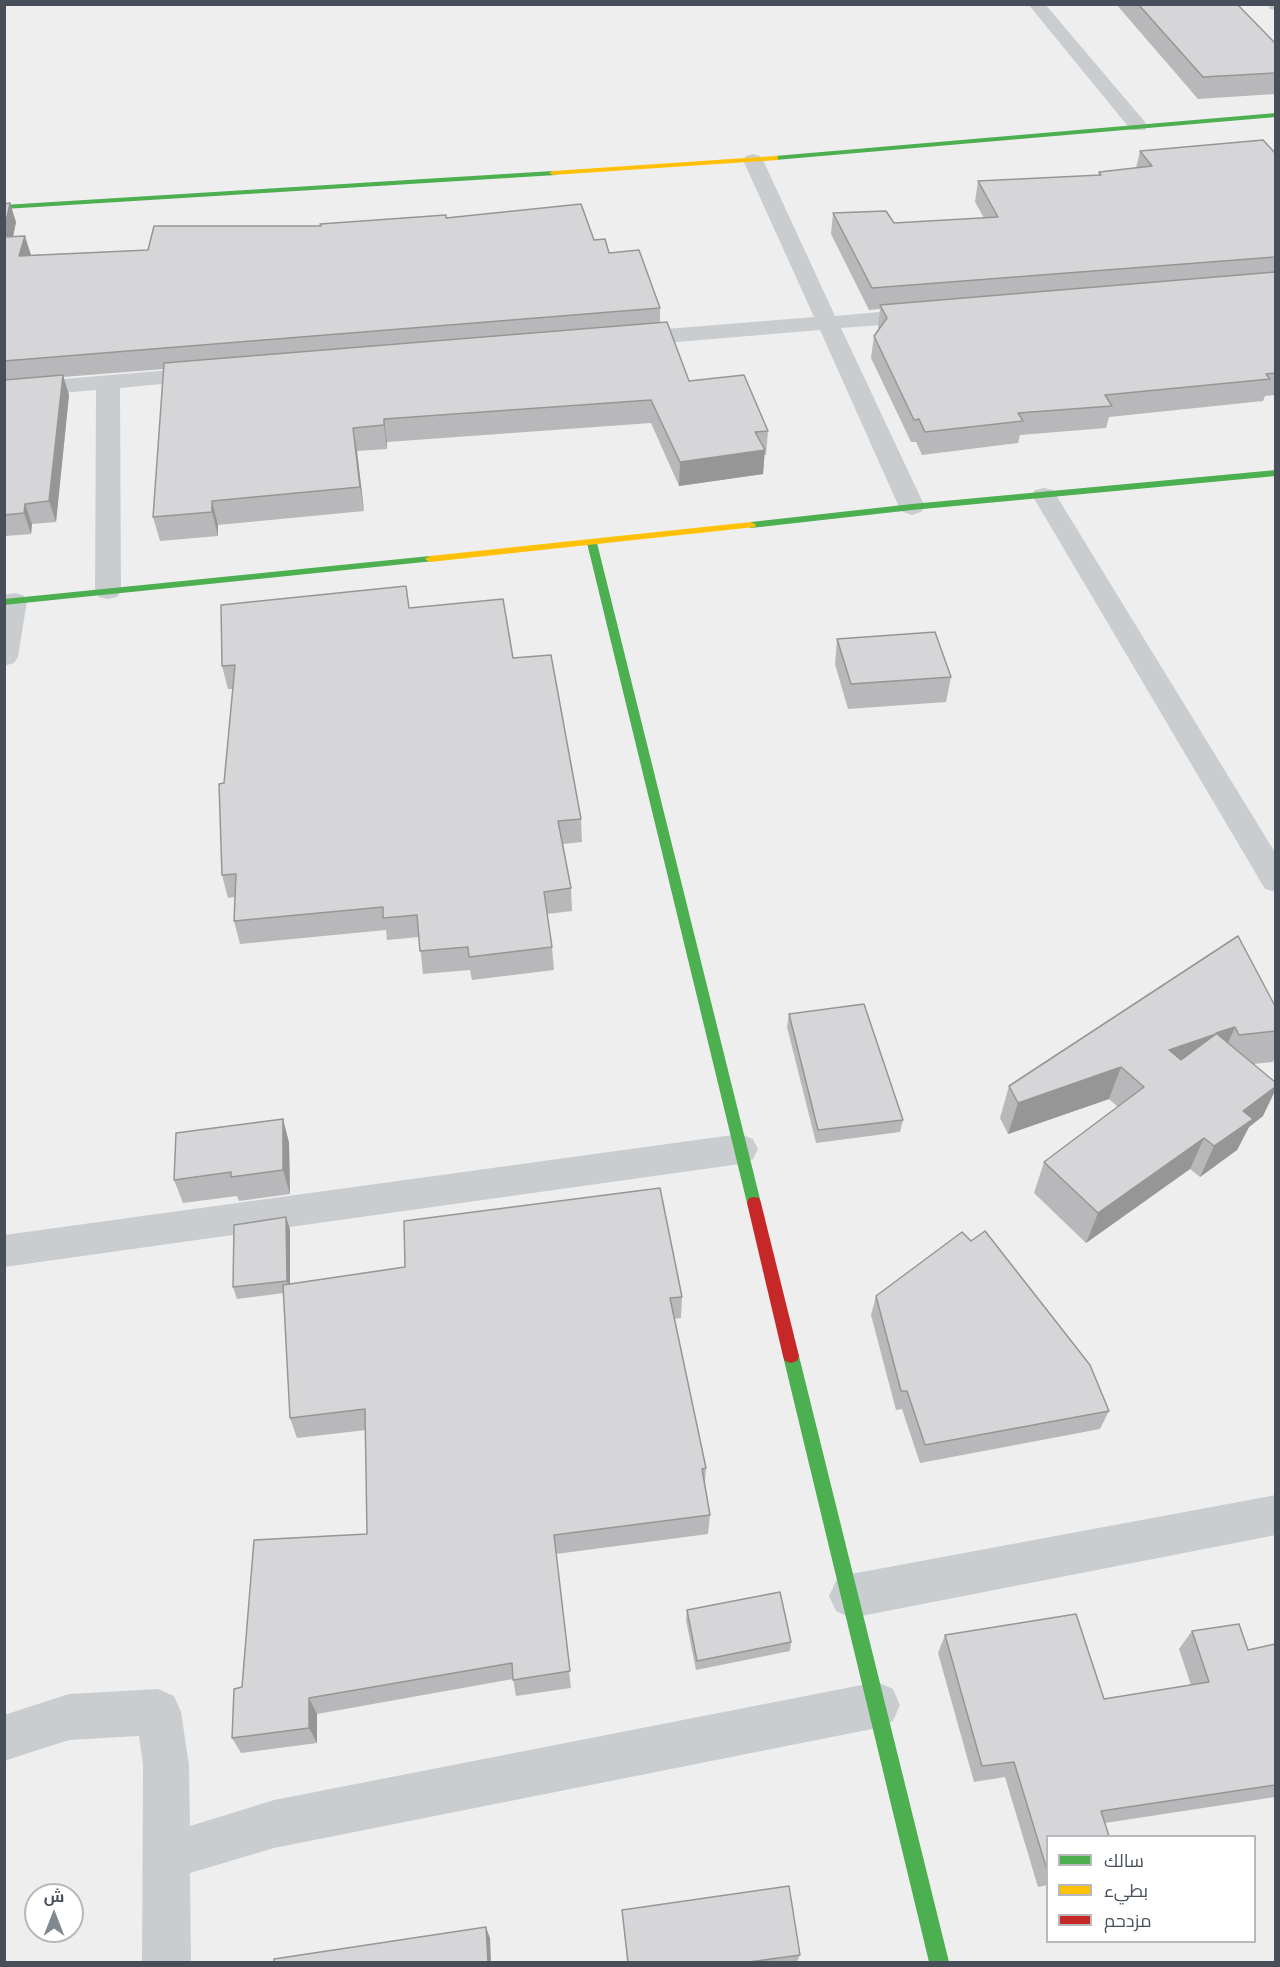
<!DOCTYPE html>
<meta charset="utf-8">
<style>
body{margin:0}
#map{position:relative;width:1280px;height:1967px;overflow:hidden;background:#efeeee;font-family:"Alegreya Sans",Cairo,sans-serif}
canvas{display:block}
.frame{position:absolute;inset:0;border:6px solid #464f5a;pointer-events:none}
.legend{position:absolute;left:1046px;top:1835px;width:210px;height:108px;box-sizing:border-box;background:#fff;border:2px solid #b5b9bd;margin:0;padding:8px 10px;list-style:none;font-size:18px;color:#464f5a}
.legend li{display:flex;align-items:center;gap:12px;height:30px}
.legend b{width:30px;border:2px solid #b5b9bd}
.north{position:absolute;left:24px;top:1883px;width:60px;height:60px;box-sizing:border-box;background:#fff;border:2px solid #b5b9bd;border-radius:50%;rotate:0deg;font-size:16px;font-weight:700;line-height:24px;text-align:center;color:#464f5a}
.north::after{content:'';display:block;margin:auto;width:21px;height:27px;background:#81878e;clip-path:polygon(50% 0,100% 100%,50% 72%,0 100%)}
</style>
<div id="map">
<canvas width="1280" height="1967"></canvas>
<div class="frame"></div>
<ul class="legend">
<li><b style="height:8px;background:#4caf50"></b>سالك</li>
<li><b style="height:8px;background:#ffc107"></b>بطيء</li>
<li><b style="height:8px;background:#c62828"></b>مزدحم</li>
</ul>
<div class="north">ش</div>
</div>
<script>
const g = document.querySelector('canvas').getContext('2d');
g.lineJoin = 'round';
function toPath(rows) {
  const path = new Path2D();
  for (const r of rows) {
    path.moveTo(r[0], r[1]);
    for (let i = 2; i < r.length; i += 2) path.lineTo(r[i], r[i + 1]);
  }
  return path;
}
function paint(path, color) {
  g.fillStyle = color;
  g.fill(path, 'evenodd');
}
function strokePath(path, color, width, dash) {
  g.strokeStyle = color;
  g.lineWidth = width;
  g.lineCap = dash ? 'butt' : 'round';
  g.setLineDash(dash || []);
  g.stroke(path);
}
paint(toPath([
 [1028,4,1045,4,1145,122,1147,126,1145,130,1131,130,1028,4],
 [1267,4,1276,4,1276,10,1270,9,1267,4],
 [753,154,760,156,763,160,835,316,924,308,932,310,935,315,932,320,924,322,841,328,925,507,921,512,912,515,903,512,899,507,820,330,629,346,621,344,618,339,621,334,629,332,814,317,743,160,746,156,753,154],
 [206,367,214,369,217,374,214,379,120,388,121,591,117,597,108,599,99,597,95,591,96,390,4,398,4,384,206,367],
 [1044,488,1053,490,1056,495,1276,854,1276,892,1265,889,1032,495,1035,490,1044,488],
 [14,593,23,595,27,601,18,657,14,663,4,666,4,595,14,593],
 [740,1134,753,1139,758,1149,753,1159,740,1164,4,1267,4,1235,740,1134],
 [1276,1495,1276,1535,851,1618,836,1611,829,1596,836,1581,851,1574,1276,1495],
 [877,1682,893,1689,900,1705,893,1721,877,1728,274,1848,190,1873,191,1962,142,1962,143,1765,139,1736,69,1740,4,1761,4,1715,69,1694,158,1689,174,1696,181,1712,189,1765,190,1826,274,1800,877,1682]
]), '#cacdcf');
paint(toPath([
 [1276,113,1276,117,775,160,771,158,775,156,1276,113],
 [553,171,557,173,556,175,4,209,4,205,553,171],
 [1276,470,1276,476,912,510,751,528,746,525,751,522,912,504,1276,470],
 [592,540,597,543,761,1203,759,1208,754,1209,749,1208,747,1203,587,543,592,540],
 [430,556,435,559,434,561,4,605,4,599,430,556],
 [791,1349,797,1351,799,1356,949,1962,929,1962,783,1356,785,1351,791,1349]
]), '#4caf50');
paint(toPath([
 [775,156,778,156,778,160,553,175,549,173,553,171,775,156],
 [751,522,756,525,755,527,430,562,425,559,430,556,751,522]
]), '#ffc107');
paint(toPath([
 [754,1197,759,1198,761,1203,799,1356,797,1361,791,1363,785,1361,783,1356,747,1203,749,1198,754,1197]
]), '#c62828');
paint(toPath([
 [1116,4,1237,4,1275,43,1275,94,1198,99],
 [1140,151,1275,153,1275,395,1265,396,1263,401,1109,417,1106,428,1020,435,1018,443,922,455,916,442,911,442,871,358,874,336,879,329,878,327,880,309,869,310,831,234,833,213,894,223,984,218,975,202,978,181,1098,175,1099,172,1136,168],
 [4,204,16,222,13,237,31,255,148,250,320,226,446,218,594,240,609,253,660,308,660,322,689,381,768,431,766,455,764,455,763,474,679,486,651,423,387,442,387,449,357,451,364,511,218,525,218,536,160,541,153,517,164,369,63,377,69,395,56,522,32,524,31,534,6,536,4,547],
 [409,608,513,658,581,819,582,842,563,844,571,888,572,911,547,914,552,947,554,970,472,980,470,970,423,974,419,937,387,940,386,930,240,944,234,921,235,897,228,898,222,875,233,689,228,689,222,666],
 [837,639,951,677,946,702,848,709,835,664],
 [1275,1006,1275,1056,1273,1062,1253,1064,1263,1116,1249,1127,1237,1150,1200,1177,1190,1169,1086,1243,1034,1193,1044,1162,1118,1107,1109,1099,1008,1134,1000,1118,1009,1086],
 [789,1014,903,1120,900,1132,816,1143,787,1027],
 [283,1119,289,1143,290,1194,239,1201,237,1196,183,1203,174,1180],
 [290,1229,290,1284,682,1297,681,1318,674,1319,706,1468,705,1484,710,1515,708,1534,556,1554,571,1688,516,1696,513,1679,317,1714,317,1743,241,1753,232,1738,242,1687,367,1534,366,1430,297,1438,290,1418,284,1293,237,1299,233,1287],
 [876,1296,1109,1411,1100,1429,920,1463,902,1409,896,1410,871,1315],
 [687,1610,791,1642,790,1651,696,1670,686,1620],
 [1192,1631,1248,1650,1275,1644,1275,1797,1105,1823,1047,1836,1047,1885,1038,1887,1005,1777,974,1782,938,1653,945,1635,1104,1699,1191,1685,1179,1649],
 [622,1910,800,1955,797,1962,627,1962]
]), '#b8b8ba');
paint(toPath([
 [10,203,16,222,9,256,4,241,4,231],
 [25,236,31,255,19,256],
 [63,375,69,395,56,522,49,501],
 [384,419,387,442,387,449,384,425],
 [353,428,357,451,364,511,360,487],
 [765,450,763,474,679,486,680,462],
 [212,501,218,525,218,536,212,512],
 [25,504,32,524,31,534,24,513],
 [1235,1027,1221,1059,1216,1033],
 [1216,1034,1157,1082,1169,1050],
 [1121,1067,1109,1099,1008,1134,1018,1103],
 [1275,1087,1275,1091,1263,1116,1249,1127,1237,1150,1200,1177,1214,1146,1243,1111],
 [283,1119,289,1143,290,1194,283,1170],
 [1204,1138,1190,1169,1086,1243,1098,1213],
 [286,1217,290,1229,290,1292,287,1281],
 [309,1698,317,1714,317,1743,309,1728],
 [486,1927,490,1938,491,1962,488,1962]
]), '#969697');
const building = toPath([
 [1138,4,1237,4,1275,43,1275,73,1203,77,1138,4],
 [1263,140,1275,153,1275,257,872,288,833,213,886,211,894,223,998,217,978,181,1101,175,1099,172,1152,166,1140,151,1263,140],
 [10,203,4,231,4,204,10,203],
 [581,204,594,240,605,239,609,253,639,250,660,308,4,361,4,237,25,236,19,256,148,250,154,226,321,226,320,224,446,215,446,218,581,204],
 [1275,272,1275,373,1266,374,1270,379,1105,395,1112,406,1018,413,1023,421,925,432,919,419,914,420,874,336,887,318,880,305,1275,272],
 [667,322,689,381,744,375,768,431,755,432,765,450,680,462,651,400,384,419,384,425,353,428,360,487,212,501,212,512,153,517,164,363,667,322],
 [63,375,49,501,25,504,24,513,4,515,4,380,63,375],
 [406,586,409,608,503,599,513,658,551,655,581,819,558,821,571,888,544,892,552,947,469,957,468,947,420,951,417,915,383,918,383,907,234,921,236,874,222,875,219,784,224,783,235,665,222,666,221,605,406,586],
 [935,632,951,677,851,684,837,639,935,632],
 [1238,936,1275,1006,1275,1031,1239,1035,1235,1027,1216,1033,1275,1082,1275,1087,1243,1111,1253,1119,1214,1146,1204,1138,1098,1213,1044,1162,1144,1087,1121,1067,1018,1103,1009,1086,1238,936],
 [1216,1034,1181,1060,1169,1050,1216,1034],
 [864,1004,903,1120,818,1130,789,1014,864,1004],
 [283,1119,283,1170,231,1177,231,1172,174,1180,176,1133,283,1119],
 [660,1188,682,1297,670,1298,706,1468,702,1469,710,1515,554,1535,570,1671,513,1680,512,1663,309,1698,309,1728,232,1738,234,1689,242,1687,254,1540,367,1534,365,1409,290,1418,283,1285,405,1267,404,1221,660,1188],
 [286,1217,287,1281,233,1287,234,1225,286,1217],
 [985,1231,1090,1365,1109,1411,925,1445,907,1391,901,1391,876,1296,962,1232,971,1241,985,1231],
 [780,1592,791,1642,697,1661,687,1610,780,1592],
 [1076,1614,1104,1699,1209,1682,1192,1631,1239,1624,1248,1650,1275,1644,1275,1785,1101,1811,1109,1836,1047,1836,1047,1870,1014,1762,982,1766,945,1635,1076,1614],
 [789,1886,800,1955,749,1962,628,1962,622,1910,789,1886],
 [486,1927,488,1962,274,1962,274,1959,486,1927]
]);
paint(building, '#d6d6d8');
strokePath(building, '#969697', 1.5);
</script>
